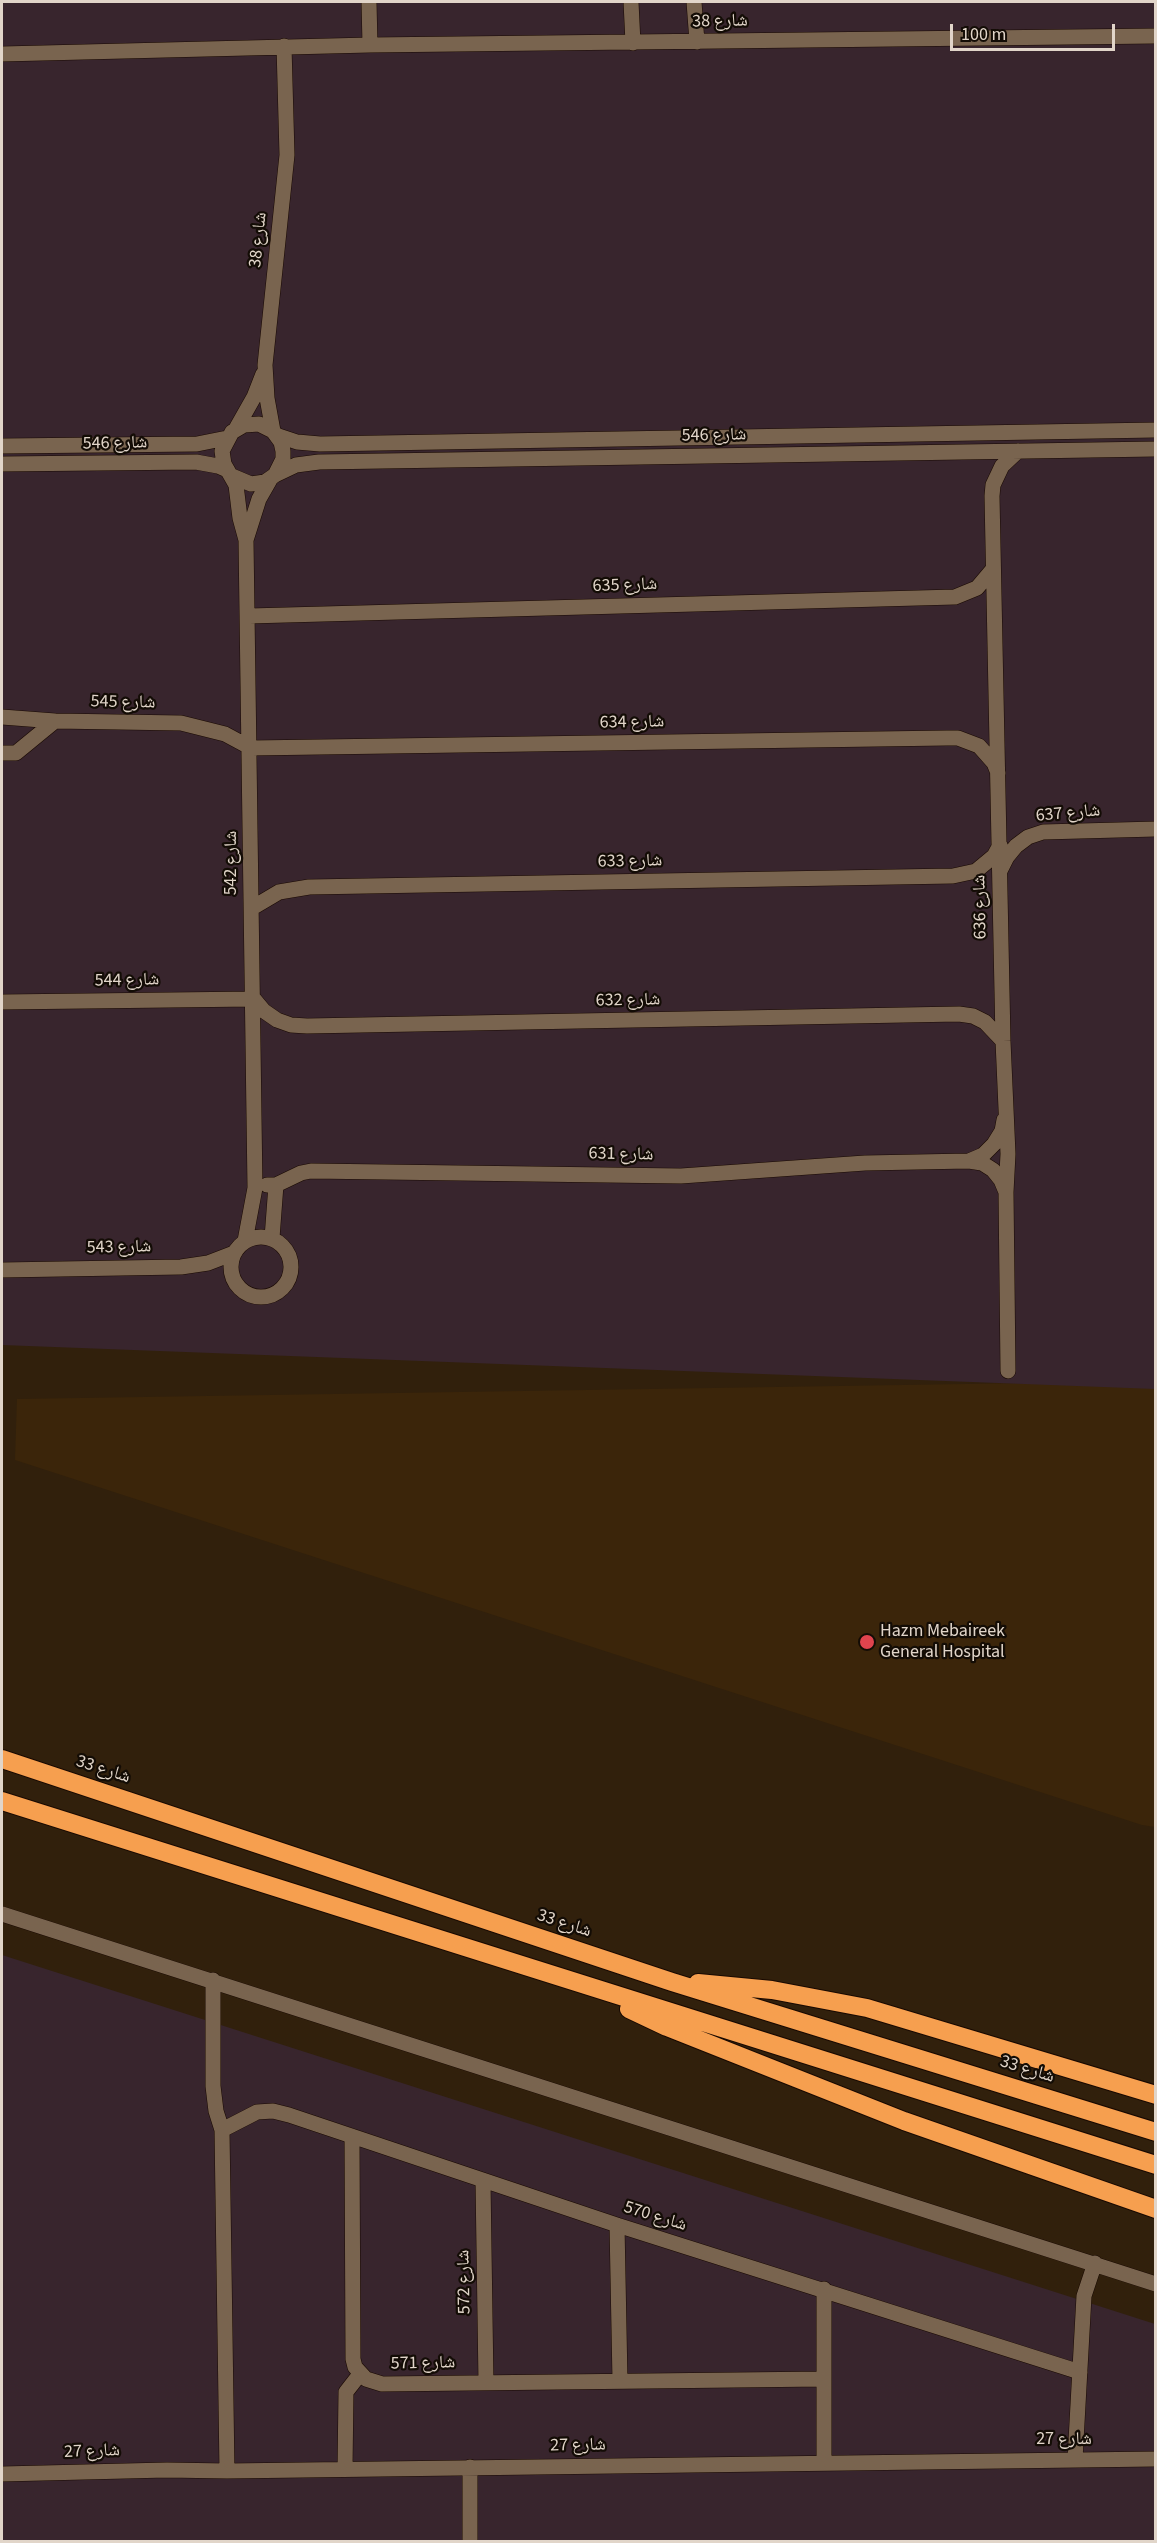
<!DOCTYPE html>
<meta charset="utf-8">
<style>
body{margin:0}
#map{position:relative;width:1157px;height:2543px;overflow:hidden;background:#31200c;font-family:"Source Sans 3",sans-serif}
canvas{display:block}
.frame{position:absolute;inset:0;border:3px solid #e1d5c9;pointer-events:none}
.scale{position:absolute;left:950px;top:24px;width:165px;height:27px;box-sizing:border-box;border:3px solid #e1d5c9;border-top:0;padding-left:8px;font-size:18px;line-height:21px;white-space:nowrap;color:#e1d5c9;-webkit-text-stroke:4px #130c05;paint-order:stroke}
</style>
<div id="map">
<canvas width="1157" height="2543"></canvas>
<div class="frame"></div>
<div class="scale">100 m</div>
</div>
<script>
const g = document.querySelector('canvas').getContext('2d');
g.lineJoin = 'round';
function paint(path, color) {
  g.fillStyle = color;
  g.fill(path, 'evenodd');
}
function toPath(rows) {
  const path = new Path2D();
  for (const r of rows) {
    if (r.length === 3) {
      path.moveTo(r[0] + r[2], r[1]);
      path.arc(r[0], r[1], r[2], 0, 2 * Math.PI);
      continue;
    }
    path.moveTo(r[0], r[1]);
    for (let i = 2; i < r.length; i += 2) path.lineTo(r[i], r[i + 1]);
  }
  return path;
}
function strokePath(path, color, width, dash) {
  g.strokeStyle = color;
  g.lineWidth = width;
  g.lineCap = dash ? 'butt' : 'round';
  g.setLineDash(dash || []);
  g.stroke(path);
}
function label(font, color, halo, rows, align = 'center') {
  g.font = font + ' "Source Sans 3","Noto Naskh Arabic",sans-serif';
  g.lineWidth = 4.5;
  g.setLineDash([]);
  g.textBaseline = 'middle';
  g.strokeStyle = halo;
  g.fillStyle = color;
  for (const [text, x, y, turn = 0] of rows) {
    g.save();
    g.translate(x, y);
    g.rotate((+turn || 0) * Math.PI / 180);
    g.textAlign = isNaN(turn) ? turn : align;
    if (halo) g.strokeText(text, 0, 0);
    g.fillText(text, 0, 0);
    g.restore();
  }
}
paint(toPath([
 [1155,1381,1155,1827,1142,1825,15,1460,17,1399]
]), '#3b250a');
paint(toPath([
 [2,2,1155,2,1155,1389,2,1345],
 [2,1955,1155,2324,1155,2541,2,2541]
]), '#38252d');
const minor = toPath([
 [369,2,370,45],
 [631,2,633,43],
 [694,2,697,42],
 [2,54,370,45,1156,36],
 [237,427,254,397,263,374],
 [273,431,267,398,265,365,287,155,284,46],
 [276,435,297,442,320,444,1156,430],
 [2,446,197,444,227,438],
 [2,464,196,462,218,466,227,470],
 [275,475,296,465,319,462,1156,449],
 [232,476,251,484,265,482,275,475,283,459,283,451,281,442,273,431,259,424,244,425,232,432,222,451,224,464,236,485,240,518,246,540,255,1188,245,1241],
 [246,540,259,499,271,478],
 [249,616,955,597,977,588,993,569],
 [2,717,55,721],
 [2,753,16,753,55,721,181,723,225,734,251,748,947,738,958,738,979,746,994,763,998,773],
 [1000,871,1007,857,1016,846,1028,837,1043,832,1156,829],
 [252,908,279,892,309,887,953,876,976,871,994,856,1000,845],
 [2,1002,254,999,264,1011,277,1020,291,1025,307,1026,959,1014,973,1016,985,1022,1003,1041],
 [969,1161,983,1155,994,1144,1002,1131,1004,1120],
 [267,1185,276,1185,272,1238],
 [276,1185,301,1173,311,1171,681,1176,865,1163,969,1161,982,1163,993,1170,1001,1180,1006,1192],
 [261,1267,30],
 [2,1270,181,1267,208,1263,234,1253],
 [1008,1371,1006,1192,1008,1154,1003,1041,992,496,993,485,1002,466,1018,451],
 [2,1914,1156,2284],
 [213,1980,213,2086,216,2111,222,2130,227,2471],
 [222,2130,257,2112,273,2111,289,2115,617,2225,1080,2372],
 [352,2137,353,2359,355,2367,366,2379,382,2384,824,2379],
 [483,2181,486,2383],
 [617,2225,620,2381],
 [824,2289,824,2462],
 [1075,2459,1084,2296,1095,2263],
 [470,2467,470,2542],
 [345,2469,346,2392,360,2374],
 [2,2474,167,2470,227,2471,1156,2459]
]);
const highway = toPath([
 [2,1759,672,1982,1156,2132],
 [2,1801,1156,2165],
 [698,1983,772,1990,867,2008,1156,2095],
 [629,2009,667,2027,904,2121,1156,2209]
]);
strokePath(minor, '#190900', 16);
strokePath(highway, '#190900', 20);
strokePath(minor, '#79644f', 15);
strokePath(highway, '#f69f4f', 18);
for (const [x, y, r, color] of [
 [867,1642,8,"#e0444e"]
]) {
  const dot = new Path2D();
  dot.arc(x, y, r, 0, 2 * Math.PI);
  g.fillStyle = color;
  g.fill(dot);
  strokePath(dot, '#130c05', 2);
}
label('18px', '#e1d5c9', '#130c05', [
 ["شارع 38",720,22,-1],
 ["شارع 38",259,240,-84],
 ["شارع 546",714,436,-1],
 ["شارع 546",115,444,-1],
 ["شارع 635",625,586,-2],
 ["شارع 545",123,703,1],
 ["شارع 634",632,723,-1],
 ["شارع 637",1068,814,-5],
 ["شارع 633",630,862,-1],
 ["شارع 542",232,863,-90],
 ["شارع 636",981,907,-91],
 ["شارع 544",127,981,-1],
 ["شارع 632",628,1001,-1],
 ["شارع 631",621,1155,1],
 ["شارع 543",119,1248,-1],
 ["شارع 33",103,1770,18],
 ["شارع 33",564,1924,18],
 ["شارع 33",1027,2070,17],
 ["شارع 570",655,2217,17],
 ["شارع 572",465,2282,-91],
 ["شارع 571",423,2364,-1],
 ["شارع 27",1064,2440],
 ["شارع 27",578,2446,-1],
 ["شارع 27",92,2452,-2]
]);
label('18px', '#e1d5c9', '#130c05', [
 ["Hazm Mebaireek",880,1632],
 ["General Hospital",880,1653]
], 'left');
</script>
